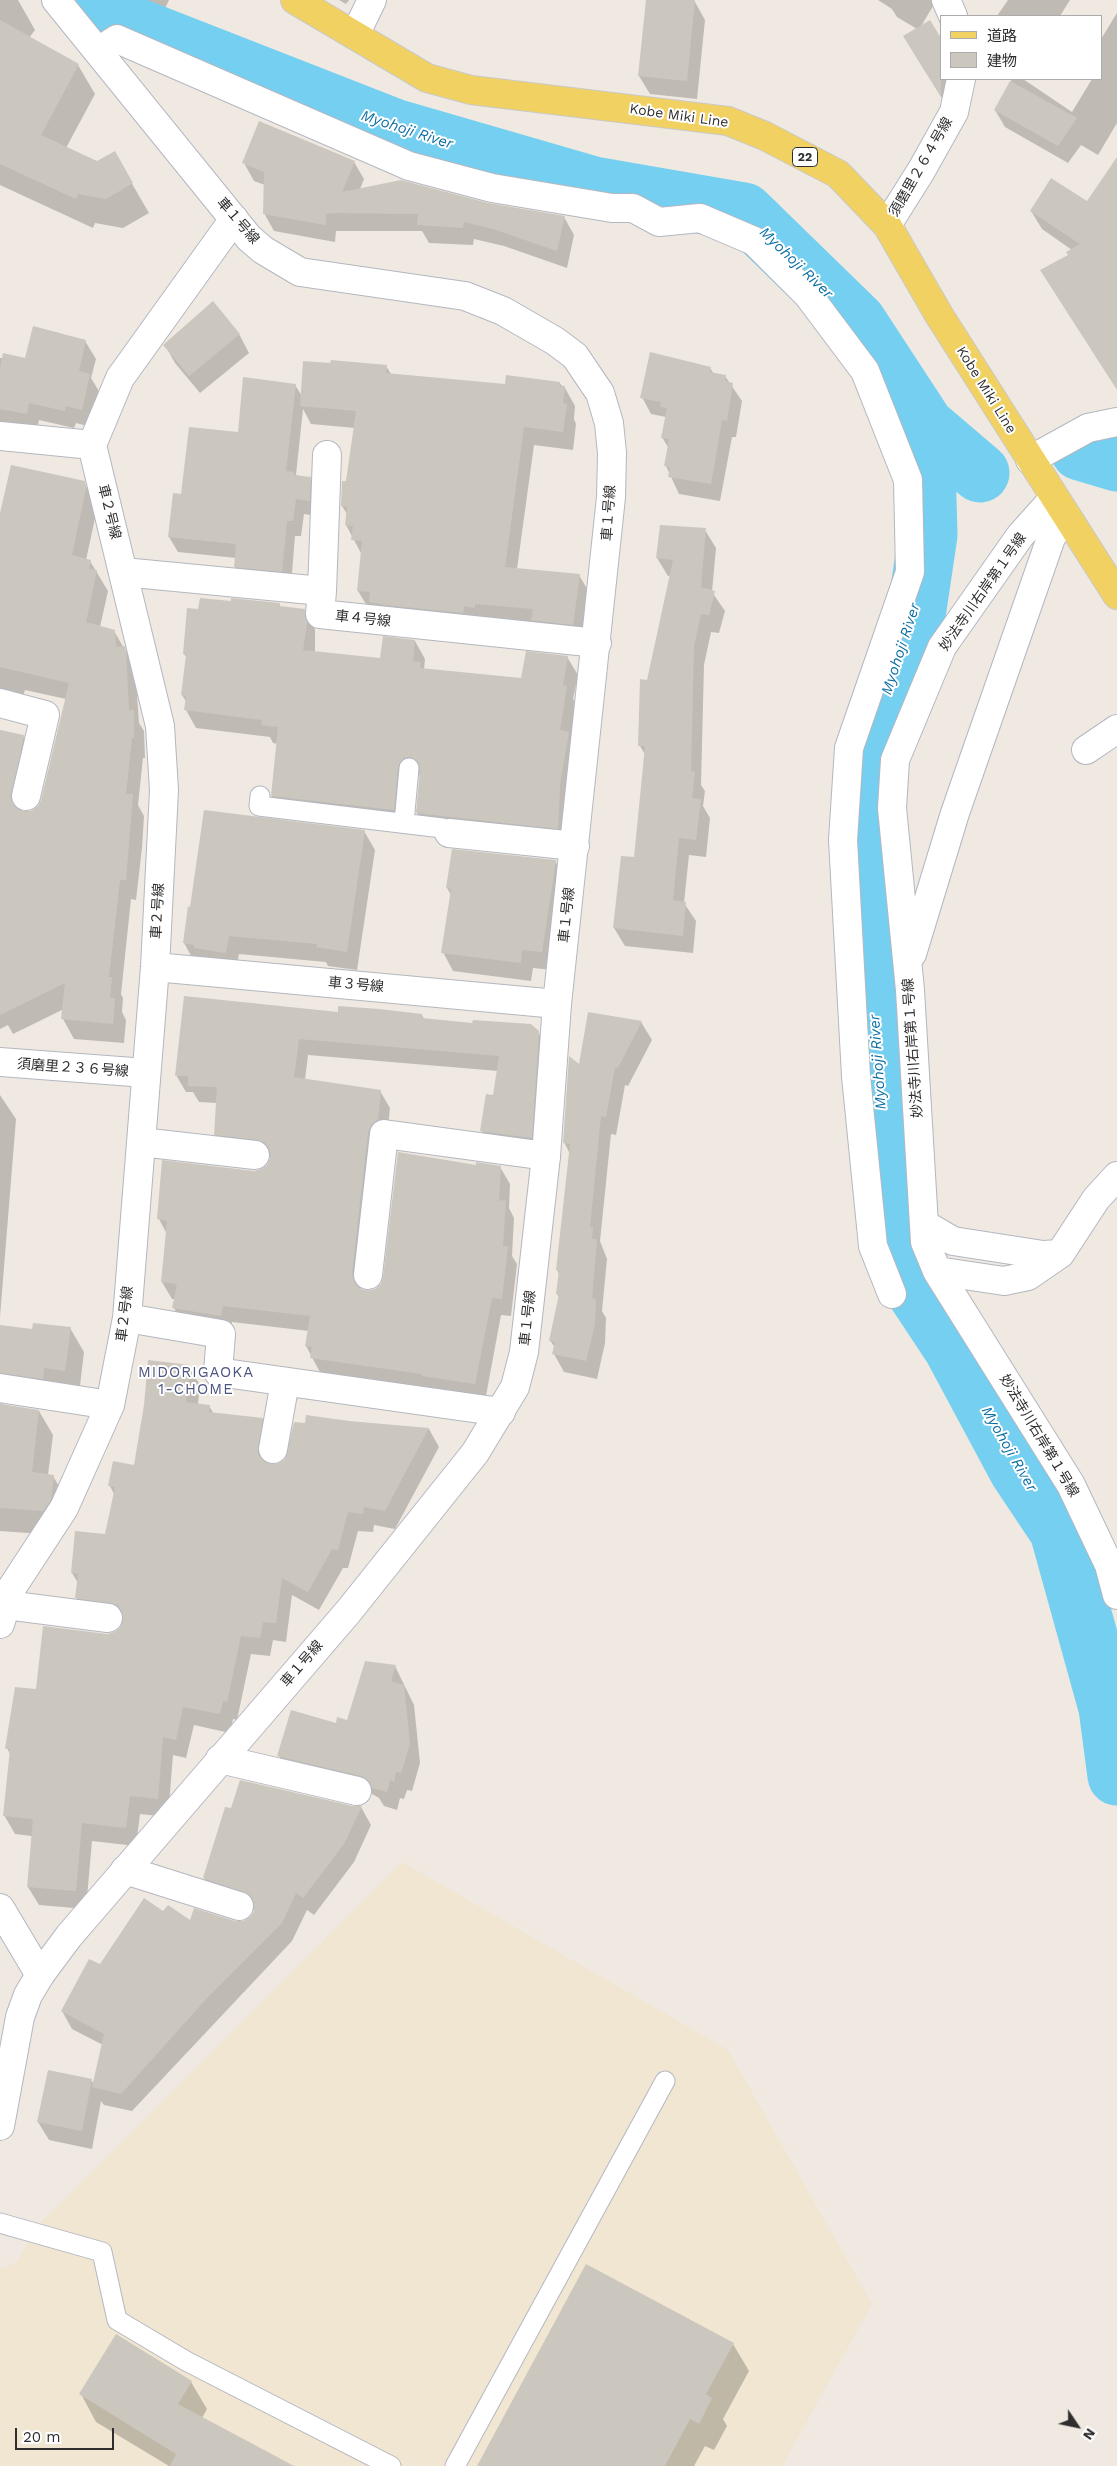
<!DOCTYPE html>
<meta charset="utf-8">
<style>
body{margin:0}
#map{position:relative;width:1117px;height:2466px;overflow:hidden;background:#efe9e1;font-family:"Work Sans","Noto Sans JP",sans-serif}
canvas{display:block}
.legend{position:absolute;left:940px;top:15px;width:162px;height:65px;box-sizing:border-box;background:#fff;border:1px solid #ababab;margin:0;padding:6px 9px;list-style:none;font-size:15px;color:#2e2e2e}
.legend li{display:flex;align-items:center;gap:10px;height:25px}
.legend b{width:25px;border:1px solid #ababab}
.north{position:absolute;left:1052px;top:2401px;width:50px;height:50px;-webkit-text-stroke:4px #fff;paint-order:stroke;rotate:124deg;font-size:14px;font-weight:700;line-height:20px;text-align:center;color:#2e2e2e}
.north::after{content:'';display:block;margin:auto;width:18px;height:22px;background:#2e2e2e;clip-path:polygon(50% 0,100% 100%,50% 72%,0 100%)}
.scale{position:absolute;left:15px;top:2428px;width:99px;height:22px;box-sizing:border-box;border:2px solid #2e2e2e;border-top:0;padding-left:6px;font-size:15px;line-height:18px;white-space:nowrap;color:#2e2e2e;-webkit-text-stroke:4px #fff;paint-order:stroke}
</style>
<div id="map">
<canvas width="1117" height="2466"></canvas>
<ul class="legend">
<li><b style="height:6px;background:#f2d163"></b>道路</li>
<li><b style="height:14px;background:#cbc7bf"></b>建物</li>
</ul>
<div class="north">N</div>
<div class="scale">20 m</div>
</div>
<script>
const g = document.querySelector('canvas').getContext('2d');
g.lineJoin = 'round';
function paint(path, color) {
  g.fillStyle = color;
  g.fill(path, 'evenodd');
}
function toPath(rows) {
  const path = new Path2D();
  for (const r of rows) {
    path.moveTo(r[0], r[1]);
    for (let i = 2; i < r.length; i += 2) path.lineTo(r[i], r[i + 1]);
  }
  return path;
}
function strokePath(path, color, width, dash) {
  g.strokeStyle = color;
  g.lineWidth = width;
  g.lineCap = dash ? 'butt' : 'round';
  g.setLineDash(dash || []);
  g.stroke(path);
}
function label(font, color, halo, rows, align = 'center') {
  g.font = font + ' "Work Sans","Noto Sans JP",sans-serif';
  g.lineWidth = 4;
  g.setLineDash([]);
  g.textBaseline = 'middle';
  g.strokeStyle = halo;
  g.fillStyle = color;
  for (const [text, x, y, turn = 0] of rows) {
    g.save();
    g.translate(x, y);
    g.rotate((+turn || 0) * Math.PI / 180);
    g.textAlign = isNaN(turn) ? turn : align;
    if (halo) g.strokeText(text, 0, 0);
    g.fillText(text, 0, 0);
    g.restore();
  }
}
paint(toPath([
 [402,1862,728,2050,872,2304,782,2466,0,2466,0,2269,16,2263,38,2225]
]), '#f0e6d1');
paint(toPath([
 [0,0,18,0,35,30,29,38,78,65,95,94,66,148,131,182,149,213,123,228,95,223,93,228,0,185],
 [133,0,169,0,160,19,139,10],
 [339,0,349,0,346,4],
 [647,0,695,2,705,20,697,99,650,94,639,76],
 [878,0,931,0,933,6,920,28,941,79,956,79,952,114,915,55,917,29,897,17,892,9],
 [1008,0,1070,0,1060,16,997,16],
 [1117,13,1117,123,1098,155,1081,145,1068,163,1005,127,995,110,1012,79,1023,79,1072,112,1092,79,1101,79,1101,39],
 [1117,159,1117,388,1069,255,1072,250,1042,229,1031,211,1088,203],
 [354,162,364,179,360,189,488,204,564,217,574,235,567,268,504,246,474,239,473,245,429,243,422,231,336,231,335,242,274,231,264,213,265,185,254,181,244,163],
 [239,334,249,353,200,393,175,363,165,345],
 [85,341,96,359,91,378,100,393,92,427,76,423,74,428,39,420,37,432,0,424,0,358,26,359],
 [386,366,391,374,506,385,559,383,565,388,575,406,574,419,576,424,573,450,534,445,517,569,579,575,590,594,583,643,369,609,358,591,362,555,346,525,347,514,342,506,355,428,311,424,303,409,296,475,310,478,319,494,318,516,304,514,301,536,295,536,291,586,244,582,235,567,236,558,178,552,169,537,183,496,239,434,295,385,302,396],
 [710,368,714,374,725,376,742,401,736,437,732,437,720,501,679,494,666,466,669,449,662,437,666,417,651,414,642,397],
 [84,482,97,509,86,560,90,561,108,591,100,627,114,631,135,667,139,723,144,731,145,758,143,758,138,805,144,816,142,848,136,900,131,899,121,994,123,998,122,1012,126,1020,124,1043,74,1039,63,1019,64,1009,13,1034,8,1025,0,1029,0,730,23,736,35,756,22,812,31,812,38,808,42,800,66,699,25,690,22,699,0,712,0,534],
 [705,530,716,548,712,592,725,611,719,633,711,632,704,665,701,785,705,791,703,806,710,818,706,857,689,855,684,903,696,921,693,953,625,946,614,928,635,859,646,756,640,746,648,681,671,576,668,576,657,558],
 [279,604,281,607,304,610,315,629,315,653,381,660,415,641,425,659,424,670,522,679,567,657,578,675,573,699,577,706,571,739,579,751,568,846,428,831,417,813,421,775,414,776,404,828,283,814,272,796,278,744,273,743,270,737,196,728,186,710,187,703,182,695,187,658,184,654],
 [364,831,375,850,357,970,328,966,326,962,239,954,236,971,194,961,184,943],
 [555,861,566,879,553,970,533,968,531,981,453,971,443,952,451,895,447,888],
 [339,1014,422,1015,424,1019,538,1032,548,1049,541,1154,491,1148,482,1131,494,1097,498,1071,308,1055,305,1080,380,1091,390,1108,387,1137,377,1149,361,1290,374,1291,381,1285,477,1166,500,1167,510,1184,509,1208,514,1218,512,1256,517,1264,511,1316,501,1315,485,1401,321,1374,306,1346,309,1331,232,1322,231,1332,183,1324,174,1308,175,1299,172,1299,162,1282,167,1234,159,1219,254,1172,261,1171,268,1165,271,1157,224,1151,215,1134,217,1103,199,1102,193,1092,186,1092,176,1075],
 [641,1022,652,1040,628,1086,625,1085,616,1135,611,1134,600,1241,607,1259,602,1311,606,1318,605,1343,597,1379,564,1372,554,1354,555,1348,550,1340,559,1298,557,1294,559,1274,557,1270,570,1154,564,1142,580,1066],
 [0,1095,16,1119,0,1317],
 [0,1326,33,1330,70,1328,84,1352,79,1394,9,1397,0,1404,39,1411,53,1435,48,1475,53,1476,67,1500,57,1535,0,1531],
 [189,1367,200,1385,198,1404,209,1406,214,1414,262,1419,273,1438,269,1466,279,1465,286,1459,306,1424,349,1423,429,1429,439,1447,395,1529,374,1525,373,1532,358,1531,348,1568,343,1568,319,1610,292,1595,286,1642,273,1640,270,1656,251,1654,237,1720,233,1719,230,1733,194,1725,186,1758,173,1755,168,1817,140,1814,136,1846,92,1841,86,1909,39,1905,28,1887,32,1836,15,1834,4,1815,11,1756,7,1748,37,1691,107,1635,115,1633,121,1629,124,1623,87,1616,77,1598,78,1583,72,1573,106,1535,114,1494,110,1486,135,1467],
 [395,1666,414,1705,420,1763,412,1791,407,1790,404,1799,400,1798,397,1810,384,1806,379,1798,372,1794,289,1774,279,1756,336,1725,348,1721],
 [353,1807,361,1807,371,1825,354,1862,314,1915,307,1910,292,1941,132,2111,104,2105,101,2101,92,2149,49,2140,38,2122,91,2080,94,2084,103,2045,72,2029,62,2011,100,1966,164,1913,191,1922,243,1922,251,1918,255,1911,214,1896,204,1878],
 [733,2344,749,2371,723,2419,727,2426,714,2450,705,2446,694,2466,479,2466],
 [191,2382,207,2409,202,2418,291,2466,169,2466,96,2422,81,2394]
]), '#0003');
strokePath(toPath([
 [105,0,128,24,394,128,594,186,744,212,857,322,925,426,928,535,917,609,864,758,864,849,885,1174,898,1265,953,1348,1019,1471,1059,1531,1108,1708,1117,1776],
 [925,426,980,473],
 [1080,451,1117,462]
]), '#75cff0', 59);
paint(toPath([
 [646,0,695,0,687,81,638,76],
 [0,20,79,64,41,135,97,161,115,151,133,183,106,199,78,194,76,199,0,164],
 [930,20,941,38,941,97,903,36],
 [1010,81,1077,118,1058,146,994,110],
 [259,121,355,161,342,192,401,180,488,203,565,216,557,251,493,229,464,222,463,228,417,225,418,214,334,213,326,214,326,225,263,214,264,172,242,163],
 [1117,157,1117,390,1040,270,1068,255,1066,252,1080,244,1030,211,1051,178,1087,201],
 [213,301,240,334,189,376,163,345],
 [33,326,86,340,79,371,90,374,82,410,66,406,65,411,29,403,27,414,0,409,0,369,3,353,25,358],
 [650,352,711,367,710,372,726,375,725,381,733,383,727,421,722,420,711,484,668,477,670,467,664,466,669,439,661,438,667,408,660,407,661,402,640,398],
 [331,360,387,365,386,373,505,384,506,375,560,382,560,386,565,386,563,403,567,404,563,432,524,427,505,567,580,574,573,625,531,620,533,609,475,604,475,608,464,606,463,613,386,605,369,602,370,592,357,591,362,541,351,540,353,526,345,525,347,507,341,506,342,481,346,481,356,411,300,406,303,361,330,363],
 [243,377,296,384,286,471,294,472,293,475,311,477,310,501,296,499,293,521,287,521,282,572,234,567,236,544,168,537,173,493,181,494,189,427,238,432],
 [11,465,85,481,86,488,72,555,91,560,89,569,97,570,86,622,115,630,116,647,125,646,126,652,129,710,134,710,134,738,132,738,126,794,133,794,126,880,120,880,109,977,112,977,110,998,115,998,113,1024,61,1019,65,983,0,1015,0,730,24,735,11,800,16,808,23,811,31,811,38,806,41,800,69,683,0,667,0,513],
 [660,525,706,528,701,587,715,591,709,615,701,614,694,646,691,771,695,772,692,798,701,799,696,840,679,838,673,900,686,902,683,936,613,928,621,856,634,857,645,746,638,746,640,679,647,680,673,560,656,558],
 [200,598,231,601,231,598,280,603,279,606,305,609,307,622,303,650,380,658,383,636,415,640,413,661,421,662,420,668,521,678,526,651,568,656,563,685,567,686,560,730,569,732,560,785,558,829,416,813,420,769,419,763,410,757,404,758,398,766,394,810,271,796,278,727,261,725,262,720,184,710,186,696,181,695,186,655,183,654,187,608,198,609],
 [204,810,365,830,347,952,316,947,317,944,229,936,226,953,194,948,194,945,183,943,188,906,190,907],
 [452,849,556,860,542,952,522,950,521,963,441,953,451,889,446,888],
 [184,996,338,1012,338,1006,379,1009,422,1014,422,1018,472,1023,473,1020,531,1024,539,1031,532,1138,480,1131,486,1094,493,1095,499,1056,299,1039,294,1077,381,1090,378,1120,371,1125,368,1132,352,1273,354,1282,359,1288,367,1291,375,1289,381,1284,383,1277,398,1152,476,1165,476,1162,501,1166,499,1201,506,1200,503,1246,508,1246,502,1299,492,1298,475,1384,422,1376,422,1374,310,1358,312,1347,305,1346,310,1316,223,1306,221,1316,172,1308,177,1284,161,1282,167,1221,157,1219,162,1160,254,1171,261,1169,267,1165,271,1156,269,1149,265,1143,257,1140,214,1135,217,1087,188,1086,188,1076,175,1076],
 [588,1012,642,1021,618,1068,615,1067,606,1117,601,1116,590,1227,593,1227,592,1239,597,1239,592,1298,596,1299,595,1324,586,1361,552,1354,555,1342,549,1341,559,1294,556,1294,559,1270,556,1270,570,1144,563,1143,569,1056,579,1064],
 [33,1323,71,1327,65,1371,44,1368,43,1379,0,1373,0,1325,32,1329],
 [148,1360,190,1365,186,1402,210,1405,209,1412,263,1418,258,1454,263,1461,270,1464,279,1463,285,1459,294,1422,305,1423,306,1415,349,1421,429,1428,385,1511,364,1507,363,1514,348,1512,338,1550,332,1549,308,1592,282,1578,276,1623,263,1622,260,1638,241,1636,227,1702,223,1701,220,1714,183,1707,176,1740,163,1737,158,1799,130,1796,126,1828,82,1823,76,1891,27,1887,33,1819,3,1816,10,1749,5,1749,15,1687,36,1689,43,1626,107,1634,114,1632,120,1628,123,1620,122,1612,117,1605,75,1598,78,1574,71,1573,75,1531,105,1534,115,1487,108,1486,113,1461,134,1465,144,1405],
 [0,1404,39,1410,32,1472,54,1475,51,1500,43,1511,0,1508],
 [365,1661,396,1665,391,1681,404,1685,410,1744,401,1773,396,1772,394,1782,390,1780,387,1792,372,1788,368,1780,361,1776,277,1756,291,1710,336,1723,337,1717,347,1720],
 [240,1780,353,1806,362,1806,344,1844,303,1898,296,1893,282,1923,208,1997,121,2094,92,2087,104,2034,61,2011,89,1959,100,1964,144,1898,163,1911,168,1905,190,1920,194,1908,235,1921,243,1921,250,1917,254,1911,254,1903,250,1895,203,1878,225,1807,231,1808],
 [48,2070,92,2079,82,2131,37,2122],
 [586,2264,734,2343,706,2394,712,2398,699,2424,690,2419,665,2466,477,2466],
 [116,2334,192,2381,178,2404,294,2466,170,2466,176,2454,79,2394]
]), '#cbc7bf');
const lane = toPath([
 [260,796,259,806,442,828,449,833],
 [404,823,409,768],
 [0,2223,102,2252,117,2320,186,2361,391,2466],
 [455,2466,665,2081]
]);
const street = toPath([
 [946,0,953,16],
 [355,35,372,0],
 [98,51,117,39,409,166,492,188,612,208,633,208,659,222,700,218,754,241,808,295,865,371,908,480,910,572,849,748,843,840,856,1076,873,1246,892,1294],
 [887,225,921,171,954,112,961,79],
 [0,436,92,445],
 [1030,460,1088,428,1117,422],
 [1054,498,1020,536,942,647,895,760,892,808,910,990,925,1242,937,1271,1071,1485,1109,1565,1117,1595],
 [123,572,322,591,320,614,597,643],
 [322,591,327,455],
 [0,703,45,715,26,796],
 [1086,750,1117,729],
 [449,833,575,846],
 [912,954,955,813,1051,538,1065,515],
 [155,967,557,1004],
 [0,1062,146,1073],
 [141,1142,255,1155],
 [924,1224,953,1241,1043,1255,1060,1254],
 [937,1271,1004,1281,1028,1276,1060,1254,1096,1199,1117,1176],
 [368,1275,384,1134,546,1156],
 [127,1318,221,1334,218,1372,501,1412],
 [0,1388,110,1405],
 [273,1449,285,1382],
 [6,1605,108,1618],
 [0,1624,11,1589,64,1508,110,1405,127,1318,155,967,164,790,160,726,92,445,120,378,234,219],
 [220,1759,357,1791],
 [125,1870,239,1906],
 [0,1908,40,1975]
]);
const secondary = toPath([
 [0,2126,20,2017,28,1995,40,1975,69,1936,348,1612,475,1453,515,1387,524,1352,546,1156,557,1004,611,497,612,453,609,423,600,393,575,356,555,341,503,311,465,296,300,272,263,250,249,238,56,0]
]);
const primary = toPath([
 [295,0,427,78,471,90,728,121,765,136,838,174,887,225,939,315,1117,595]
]);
strokePath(lane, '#b4b7c1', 21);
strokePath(street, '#b4b7c1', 30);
strokePath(secondary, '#b4b7c1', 30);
strokePath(primary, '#c9c9c9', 30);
strokePath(lane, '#fff', 19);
strokePath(street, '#fff', 28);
strokePath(secondary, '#fff', 28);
strokePath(primary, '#f2d163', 28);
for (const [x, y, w] of [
 [805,157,25]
]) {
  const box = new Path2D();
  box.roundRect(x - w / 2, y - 9.5, w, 19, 4);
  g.fillStyle = '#fff';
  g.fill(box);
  strokePath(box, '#2e2e2e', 1);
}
label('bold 12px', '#2e2e2e', null, [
 ["22",805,157]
]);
label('14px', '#2e2e2e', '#fff', [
 ["Kobe Miki Line",679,116,8],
 ["須磨里２６４号線",921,167,-60],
 ["車１号線",238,221,49],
 ["Kobe Miki Line",986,390,58],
 ["車２号線",109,512,76],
 ["車１号線",609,513,-86],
 ["妙法寺川右岸第１号線",983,592,-55],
 ["車４号線",363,619,6],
 ["車２号線",158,911,-87],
 ["車１号線",567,915,-84],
 ["車３号線",356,985,5],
 ["妙法寺川右岸第１号線",913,1048,-94],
 ["須磨里２３６号線",73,1068,4],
 ["車２号線",125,1314,-83],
 ["車１号線",528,1318,-84],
 ["妙法寺川右岸第１号線",1039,1436,59],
 ["車１号線",302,1664,-49]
]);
label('italic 15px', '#0d6fa3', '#fff', [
 ["Myohoji River",407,130,18],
 ["Myohoji River",796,263,44],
 ["Myohoji River",901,649,-72],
 ["Myohoji River",878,1062,-94],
 ["Myohoji River",1009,1449,60]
]);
g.letterSpacing = '1px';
label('15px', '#4d5680', '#fff', [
 ["MIDORIGAOKA",196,1373],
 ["1-CHOME",196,1390]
]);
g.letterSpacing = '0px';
</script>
